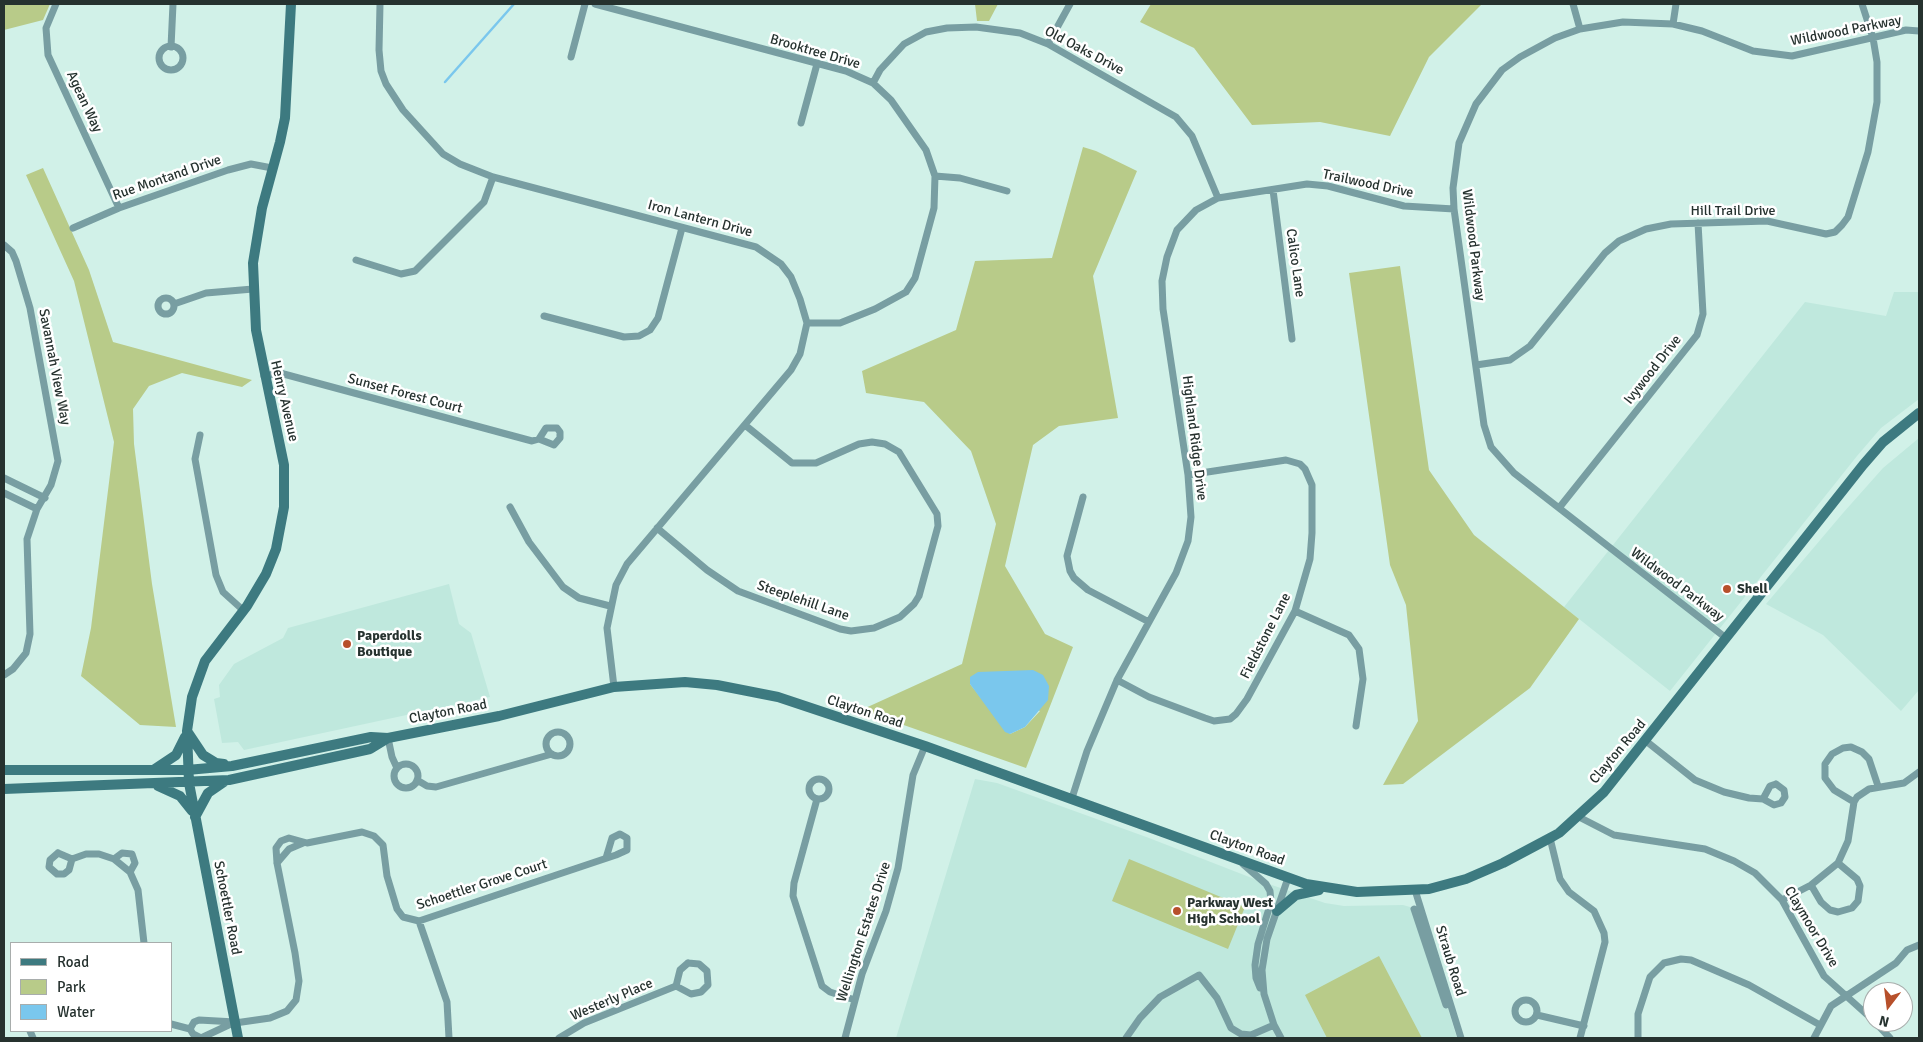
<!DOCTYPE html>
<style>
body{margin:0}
#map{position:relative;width:1923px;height:1042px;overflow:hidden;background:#d1f1e8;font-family:Signika,sans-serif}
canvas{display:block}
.frame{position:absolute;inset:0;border:5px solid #26322f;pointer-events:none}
.legend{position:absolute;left:10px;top:942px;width:162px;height:90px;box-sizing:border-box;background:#fff;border:1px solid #a8adac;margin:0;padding:6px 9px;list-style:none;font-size:15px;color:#26322f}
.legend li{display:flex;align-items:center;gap:10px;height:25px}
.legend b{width:25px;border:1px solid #a8adac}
.north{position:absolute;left:1863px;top:982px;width:50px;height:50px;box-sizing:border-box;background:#fff;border:1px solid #a8adac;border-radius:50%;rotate:195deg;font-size:14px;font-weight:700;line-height:20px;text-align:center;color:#26322f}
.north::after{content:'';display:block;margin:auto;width:18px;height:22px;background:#b7502b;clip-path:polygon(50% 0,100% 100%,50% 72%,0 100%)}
</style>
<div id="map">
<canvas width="1923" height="1042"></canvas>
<div class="frame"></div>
<ul class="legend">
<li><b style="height:6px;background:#3d7a80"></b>Road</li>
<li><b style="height:14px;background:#b8cb89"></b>Park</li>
<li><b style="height:14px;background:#7ac7ed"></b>Water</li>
</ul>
<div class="north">N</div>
</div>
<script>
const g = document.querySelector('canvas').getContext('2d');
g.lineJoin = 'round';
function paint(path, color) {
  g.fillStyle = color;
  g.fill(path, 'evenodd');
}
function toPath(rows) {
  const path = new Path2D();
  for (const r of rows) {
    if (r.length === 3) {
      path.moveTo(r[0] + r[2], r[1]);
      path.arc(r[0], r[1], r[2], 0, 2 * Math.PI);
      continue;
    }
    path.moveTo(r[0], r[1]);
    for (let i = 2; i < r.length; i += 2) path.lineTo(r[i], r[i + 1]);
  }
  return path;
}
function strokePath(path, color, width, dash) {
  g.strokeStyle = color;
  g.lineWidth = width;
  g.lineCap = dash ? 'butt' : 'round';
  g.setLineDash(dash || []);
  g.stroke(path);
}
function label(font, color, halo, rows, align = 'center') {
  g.font = font + ' Signika,sans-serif';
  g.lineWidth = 5;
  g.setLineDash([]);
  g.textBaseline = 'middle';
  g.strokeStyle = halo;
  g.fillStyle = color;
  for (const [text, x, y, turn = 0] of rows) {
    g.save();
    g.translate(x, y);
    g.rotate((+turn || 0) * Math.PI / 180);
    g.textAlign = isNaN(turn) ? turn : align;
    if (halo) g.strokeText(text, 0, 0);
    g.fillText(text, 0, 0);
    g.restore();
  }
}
paint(toPath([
 [1894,292,1919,292,1919,399,1881,428,1857,456,1670,691,1564,607,1805,302,1886,316],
 [1919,438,1919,690,1901,711,1823,635,1766,604,1843,513,1883,468],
 [449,584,459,624,471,633,490,697,244,750,238,742,222,743,214,699,220,697,219,685,234,664,283,638,288,628],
 [975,779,997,783,1149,838,1257,880,1325,903,1344,906,1403,905,1417,909,1457,1038,896,1038]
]), '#bfe8dd');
paint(toPath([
 [4,4,50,4,43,20,4,30],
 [975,4,998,4,989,21,977,21],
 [1151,4,1482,4,1429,57,1390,136,1320,122,1252,125,1194,48,1140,22],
 [1083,147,1096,151,1137,171,1093,276,1118,418,1059,426,1033,445,1005,566,1045,634,1073,647,1026,768,861,710,962,664,996,524,971,451,924,402,866,393,862,371,956,330,975,261,1052,258],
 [970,684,1040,711,1025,727,1010,734],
 [43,168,89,270,113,342,252,380,242,387,182,373,149,386,133,409,134,444,152,584,176,727,140,725,81,676,91,628,114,442,74,281,26,175],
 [1400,266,1429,470,1474,535,1579,619,1530,688,1403,784,1383,785,1418,721,1406,605,1390,565,1349,273],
 [1129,859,1245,907,1228,949,1112,901],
 [1379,956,1422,1038,1327,1038,1305,995]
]), '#b8cb89');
paint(toPath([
 [1033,670,1043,675,1049,686,1048,700,1025,727,1010,734,1005,732,970,684,970,677,978,672]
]), '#7ac7ed');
strokePath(toPath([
 [445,82,514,4]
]), '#7ac7ed', 2.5);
strokePath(toPath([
 [56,4,46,28,48,55,119,208],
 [380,4,379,50,381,71,386,84,403,110,443,154,460,164,493,177,756,247,781,264,791,277,800,299,807,323,800,354,791,370,627,564,616,585,607,628,614,687],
 [595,4,846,71,873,83,891,100,926,150,935,176,934,208,915,278,906,292,875,309,840,323,807,323],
 [1573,4,1580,29],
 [1673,24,1676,4],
 [1048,44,1070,4],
 [171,58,12],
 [171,47,173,4],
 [571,57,585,4],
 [873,83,880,70,904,44,926,32,947,28,976,27,1020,33,1048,44,1176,117,1192,136,1218,198],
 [801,123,817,64],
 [935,176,960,178,1007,191],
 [1273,190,1292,339],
 [73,228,119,208,228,170,251,164,272,168],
 [4,245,12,252,16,261,30,308,58,461,51,485,37,509,27,539,30,634,26,653,13,669,4,675],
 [356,260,401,274,415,271,484,202,493,177],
 [166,306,8],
 [174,304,206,293,253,289],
 [544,316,624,337,639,336,650,330,658,318,682,228],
 [1476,365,1510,360,1530,346,1605,253,1619,241,1646,229,1671,224,1767,221,1826,234,1835,232,1842,225,1848,217,1868,152,1877,102,1877,62,1873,38,1862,4],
 [264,376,280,373,532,441,539,439,554,445,560,438,560,432,557,428,546,428,539,439],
 [200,435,195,459,216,575,223,592,244,611],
 [4,478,45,498],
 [4,493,37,509],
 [1083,497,1067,556,1070,571,1074,578,1088,590,1149,622],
 [510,507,529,542,563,587,579,598,610,606],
 [1559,508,1697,335,1703,314,1698,223],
 [657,528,707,570,738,591,840,629,851,631,874,628,900,617,914,604,919,596,938,526,937,514,899,452,885,444,872,442,859,444,816,463,792,463,745,425],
 [1295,611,1349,635,1359,649,1363,679,1356,726],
 [1726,638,1514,473,1491,447,1484,425,1454,209,1453,188,1459,143,1476,104,1502,70,1520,57,1555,38,1580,29,1623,22,1673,24,1702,31,1753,51,1792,56,1906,30,1919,31],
 [1117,680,1149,697,1205,718,1214,721,1230,719,1236,714,1247,699,1295,611,1310,559,1312,533,1312,485,1305,469,1300,464,1286,460,1188,475],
 [558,744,12],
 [388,738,392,757,397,768],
 [1646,741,1695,780,1724,792,1749,798,1763,799],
 [406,776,12],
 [819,789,10],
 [417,780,427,786,436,787,552,754],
 [1776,784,1784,790,1785,797,1781,803,1774,805,1763,799,1770,786,1776,784],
 [1072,798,1087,751,1117,680,1176,573,1188,541,1191,517,1188,475,1163,309,1162,281,1167,257,1177,230,1196,210,1218,198,1307,184,1328,186,1404,206,1454,209],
 [817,799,794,883,793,896,822,986,830,992,855,1000],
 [1854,802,1834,790,1825,778,1825,764,1832,754,1843,748,1851,747,1862,752,1869,759,1878,786],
 [1577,816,1614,835,1705,849,1734,861,1755,873,1782,900,1824,976,1873,1020],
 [1550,838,1560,879,1569,892,1594,911,1604,933,1605,942,1580,1038],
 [58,853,72,859,69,870,64,874,57,874,49,867,50,860,58,853],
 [72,859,86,854,99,854,114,859,130,872,138,890,144,943],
 [114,859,122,853,132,854,135,863,130,872],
 [277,863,289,849,303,843],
 [1243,864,1266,884,1270,891,1271,902,1258,944,1255,965,1256,978,1260,988],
 [1811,885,1821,902,1830,910,1838,912,1852,908,1858,901,1860,886,1857,879,1838,863],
 [1415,890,1461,1038],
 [1782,900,1811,885,1838,863,1848,841,1854,802,1857,797,1869,789,1904,783,1919,772],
 [1414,909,1446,1005],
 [419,921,447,1002,449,1038],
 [688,963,699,964,707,971,708,985,701,992,691,994,676,986,680,970,688,963],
 [1526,1011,11],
 [1537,1015,1584,1026],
 [1875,1022,1890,1038],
 [235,1023,270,1018,287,1011,296,1000,299,981,295,953,277,863,276,848,281,841,289,838,307,843,362,832,374,836,383,845,387,876,397,909,403,917,419,921,616,855,627,850,627,838,620,834,612,838,606,858],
 [171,1024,190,1029,193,1034,201,1038,235,1022],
 [190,1029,194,1022,199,1020,235,1022],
 [30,1031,33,1038],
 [559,1038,584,1023,676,986],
 [845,1038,862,974,886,911,898,868,913,775,925,746],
 [1126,1038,1140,1018,1160,997,1199,975,1217,998,1231,1028,1241,1034,1251,1035,1274,1025],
 [1281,1038,1274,1025,1264,994,1262,970,1267,939,1288,878],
 [1638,1038,1638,1014,1650,977,1664,963,1681,959,1691,960,1749,985,1820,1025],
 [1814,1038,1831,1006,1896,963,1907,950,1919,945]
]), '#789ea2', 7);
strokePath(toPath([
 [187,731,203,755,216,763,224,764],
 [155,769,176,755,185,737],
 [4,770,187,770,232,766,371,737,388,738,499,716,614,687,685,682,717,685,778,697,925,746,1306,884,1357,892,1429,889,1466,879,1503,863,1550,838,1559,833,1604,792,1863,465,1883,442,1919,413],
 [158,786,180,796,192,811],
 [4,789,229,780,370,749,388,738],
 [195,817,208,793,224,782],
 [1277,911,1296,895,1319,890],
 [238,1038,189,783,187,731,192,697,205,661,247,606,266,574,276,549,284,507,284,465,256,330,253,263,262,208,280,142,285,118,291,4]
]), '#3d7a80', 10);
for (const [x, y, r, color] of [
 [1727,589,5,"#b7502b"],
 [347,644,5,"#b7502b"],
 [1177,911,5,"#b7502b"]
]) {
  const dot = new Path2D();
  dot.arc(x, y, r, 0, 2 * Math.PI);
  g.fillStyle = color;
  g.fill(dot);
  strokePath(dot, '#fff', 2);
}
label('14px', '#26322f', '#fff', [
 ["Wildwood Parkway",1846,31,-11],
 ["Old Oaks Drive",1084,51,28],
 ["Brooktree Drive",815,52,16],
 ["Agean Way",84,102,65],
 ["Rue Montand Drive",167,178,-19],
 ["Trailwood Drive",1368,184,12],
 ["Hill Trail Drive",1733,211],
 ["Iron Lantern Drive",700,219,15],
 ["Wildwood Parkway",1473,245,83],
 ["Calico Lane",1295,263,82],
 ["Savannah View Way",54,367,79],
 ["Ivywood Drive",1653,370,-52],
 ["Sunset Forest Court",405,394,15],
 ["Henry Avenue",284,401,77],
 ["Highland Ridge Drive",1194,438,83],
 ["Wildwood Parkway",1677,585,37],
 ["Steeplehill Lane",803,601,19],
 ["Fieldstone Lane",1266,636,-63],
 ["Clayton Road",448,712,-11],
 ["Clayton Road",865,712,18],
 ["Clayton Road",1618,752,-50],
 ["Clayton Road",1247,848,20],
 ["Schoettler Grove Court",482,885,-18],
 ["Schoettler Road",227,908,79],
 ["Claymoor Drive",1811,927,59],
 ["Wellington Estates Drive",864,932,-72],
 ["Straub Road",1450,961,73],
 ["Westerly Place",612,1000,-23]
]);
label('bold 14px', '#26322f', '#fff', [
 ["Shell",1737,589],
 ["Paperdolls",357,636],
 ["Boutique",357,652],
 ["Parkway West",1187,903],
 ["High School",1187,919]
], 'left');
</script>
